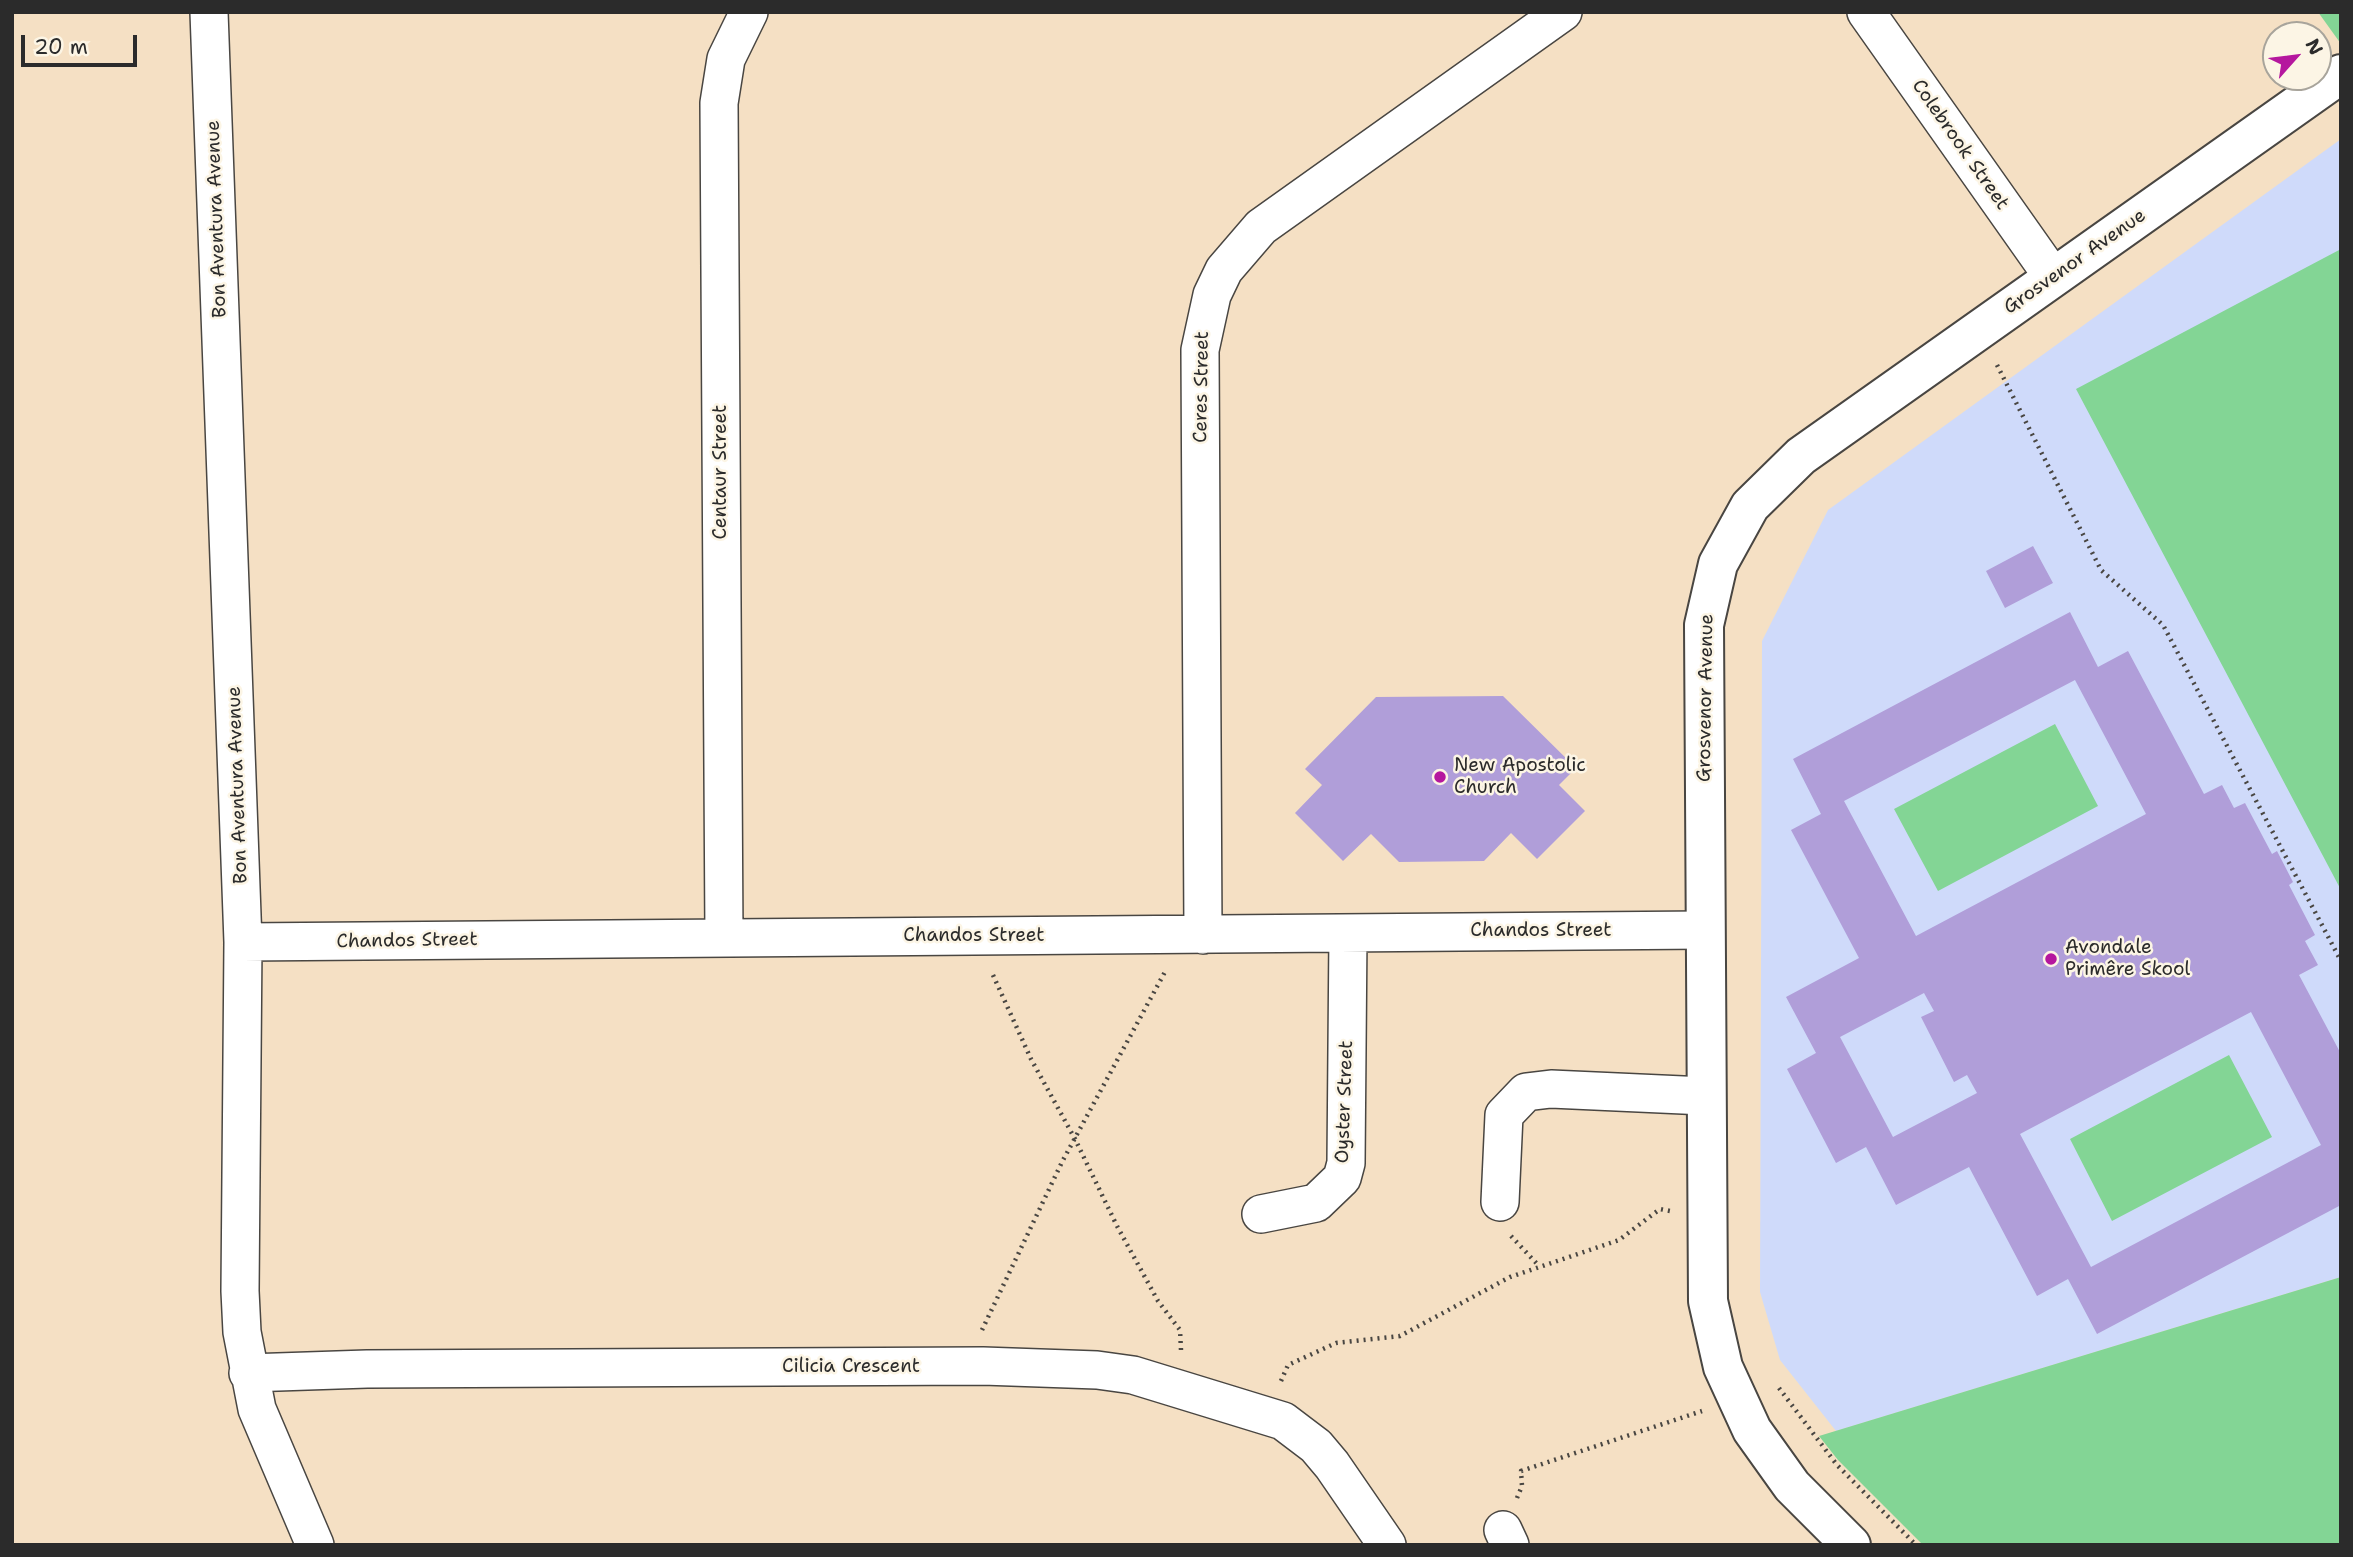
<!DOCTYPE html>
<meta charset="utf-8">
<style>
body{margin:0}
#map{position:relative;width:2353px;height:1557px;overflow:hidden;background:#f5e0c4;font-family:"Shantell Sans",sans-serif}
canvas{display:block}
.frame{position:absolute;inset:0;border:14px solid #2b2b2b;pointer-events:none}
.north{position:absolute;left:2262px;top:21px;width:70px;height:70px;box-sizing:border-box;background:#fcf5e5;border:2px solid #a8a49b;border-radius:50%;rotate:62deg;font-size:19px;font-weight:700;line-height:28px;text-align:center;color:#2b2b2b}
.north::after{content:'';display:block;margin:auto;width:24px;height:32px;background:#b5179e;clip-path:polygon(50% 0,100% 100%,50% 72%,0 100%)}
.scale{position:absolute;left:21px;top:35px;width:116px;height:32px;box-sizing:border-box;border:4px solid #2b2b2b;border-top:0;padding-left:9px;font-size:21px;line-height:24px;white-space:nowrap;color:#2b2b2b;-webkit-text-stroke:5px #fcf5e5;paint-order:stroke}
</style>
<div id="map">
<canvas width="2353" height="1557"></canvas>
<div class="frame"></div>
<div class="north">N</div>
<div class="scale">20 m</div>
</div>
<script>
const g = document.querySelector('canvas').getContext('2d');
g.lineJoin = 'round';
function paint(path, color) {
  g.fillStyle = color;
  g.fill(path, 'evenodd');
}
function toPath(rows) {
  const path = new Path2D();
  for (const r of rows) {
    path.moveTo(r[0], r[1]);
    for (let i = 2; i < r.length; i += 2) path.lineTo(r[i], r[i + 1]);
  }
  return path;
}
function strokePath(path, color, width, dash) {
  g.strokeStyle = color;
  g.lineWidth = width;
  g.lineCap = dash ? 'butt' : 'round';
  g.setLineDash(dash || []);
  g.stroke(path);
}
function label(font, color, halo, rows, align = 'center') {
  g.font = font + ' "Shantell Sans",sans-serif';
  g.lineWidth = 5;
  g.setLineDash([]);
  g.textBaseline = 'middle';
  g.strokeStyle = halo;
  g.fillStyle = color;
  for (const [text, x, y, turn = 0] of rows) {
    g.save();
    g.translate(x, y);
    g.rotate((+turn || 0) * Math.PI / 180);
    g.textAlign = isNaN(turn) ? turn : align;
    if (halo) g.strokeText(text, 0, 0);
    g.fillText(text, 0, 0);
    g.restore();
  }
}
paint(toPath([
 [2341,139,2341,1277,1836,1431,1780,1360,1760,1292,1762,641,1828,510]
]), '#cfdafa');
paint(toPath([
 [2318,12,2341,12,2341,44],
 [2341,249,2341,890,2076,389],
 [2055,724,2098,806,1938,891,1894,809],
 [2229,1055,2272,1137,2112,1221,2070,1139],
 [2341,1277,2341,1545,1923,1545,1838,1460,1819,1436]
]), '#83d595');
paint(toPath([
 [2033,546,2053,583,2005,608,1986,571],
 [2070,612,2098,667,2128,651,2204,794,2222,785,2234,808,2245,803,2272,854,2277,851,2293,882,2289,885,2315,935,2305,941,2318,965,2299,975,2341,1054,2341,1205,2097,1334,2068,1279,2037,1296,1969,1167,1896,1205,1866,1147,1836,1163,1787,1069,1816,1053,1786,997,1859,958,1791,830,1821,814,1793,759],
 [2075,680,2146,814,1916,936,1844,801],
 [1924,993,1934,1011,1921,1017,1954,1082,1967,1075,1977,1093,1893,1137,1840,1037],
 [2251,1012,2321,1145,2091,1267,2020,1134],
 [1503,696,1576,768,1559,785,1585,811,1537,859,1511,833,1484,861,1399,862,1371,834,1343,861,1295,813,1322,785,1305,769,1376,697]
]), '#b09ed9');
const street = toPath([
 [209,12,243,942,240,1291,242,1332,257,1409,315,1545],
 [1866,12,2053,277],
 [1203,935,1200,350,1212,295,1224,270,1261,227,1563,12],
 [724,938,719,103,726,59,749,12],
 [243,942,1705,930],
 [1500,1202,1504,1115,1526,1092,1551,1089,1705,1096],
 [1261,1214,1316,1203,1342,1178,1346,1163,1348,933],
 [248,1373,367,1369,983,1366,1097,1370,1133,1375,1283,1421,1316,1446,1332,1465,1387,1545],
 [1503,1530,1510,1545]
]);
const secondary = toPath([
 [1851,1545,1792,1486,1752,1430,1723,1367,1708,1301,1704,625,1718,564,1750,506,1801,456,2341,74]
]);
strokePath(street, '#494642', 40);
strokePath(secondary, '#494642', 42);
strokePath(toPath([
 [1997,365,2101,570,2163,625,2341,961],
 [993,975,1031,1059,1075,1139,1117,1226,1158,1301,1180,1330,1181,1350],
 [1511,1236,1539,1266],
 [982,1330,1062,1162,1166,970],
 [1281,1381,1288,1365,1336,1343,1400,1336,1510,1277,1619,1240,1660,1209,1670,1211],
 [1779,1388,1837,1465,1916,1545],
 [1517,1498,1522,1486,1521,1471,1702,1411]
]), '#494642', 4.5, [2, 5]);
strokePath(street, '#fff', 37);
strokePath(secondary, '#fff', 38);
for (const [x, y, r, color] of [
 [1440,777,7,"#b5179e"],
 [2051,959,7,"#b5179e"]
]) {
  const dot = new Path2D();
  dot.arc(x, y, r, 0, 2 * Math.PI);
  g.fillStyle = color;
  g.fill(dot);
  strokePath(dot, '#fcf5e5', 2.5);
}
label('19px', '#2b2b2b', '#fcf5e5', [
 ["Colebrook Street",1960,145,55],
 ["Bon Aventura Avenue",217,219,-92],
 ["Grosvenor Avenue",2075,262,-35],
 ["Ceres Street",1202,387,-89],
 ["Centaur Street",721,472,-90],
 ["Grosvenor Avenue",1706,698,-89],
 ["Bon Aventura Avenue",238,785,-92],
 ["Chandos Street",1541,931],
 ["Chandos Street",974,936],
 ["Chandos Street",407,941,-1],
 ["Oyster Street",1345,1102,-88],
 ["Cilicia Crescent",851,1367]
]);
label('19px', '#2b2b2b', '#fcf5e5', [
 ["New Apostolic",1454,766],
 ["Church",1454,788],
 ["Avondale",2065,948],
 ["Primêre Skool",2065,970]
], 'left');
</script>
